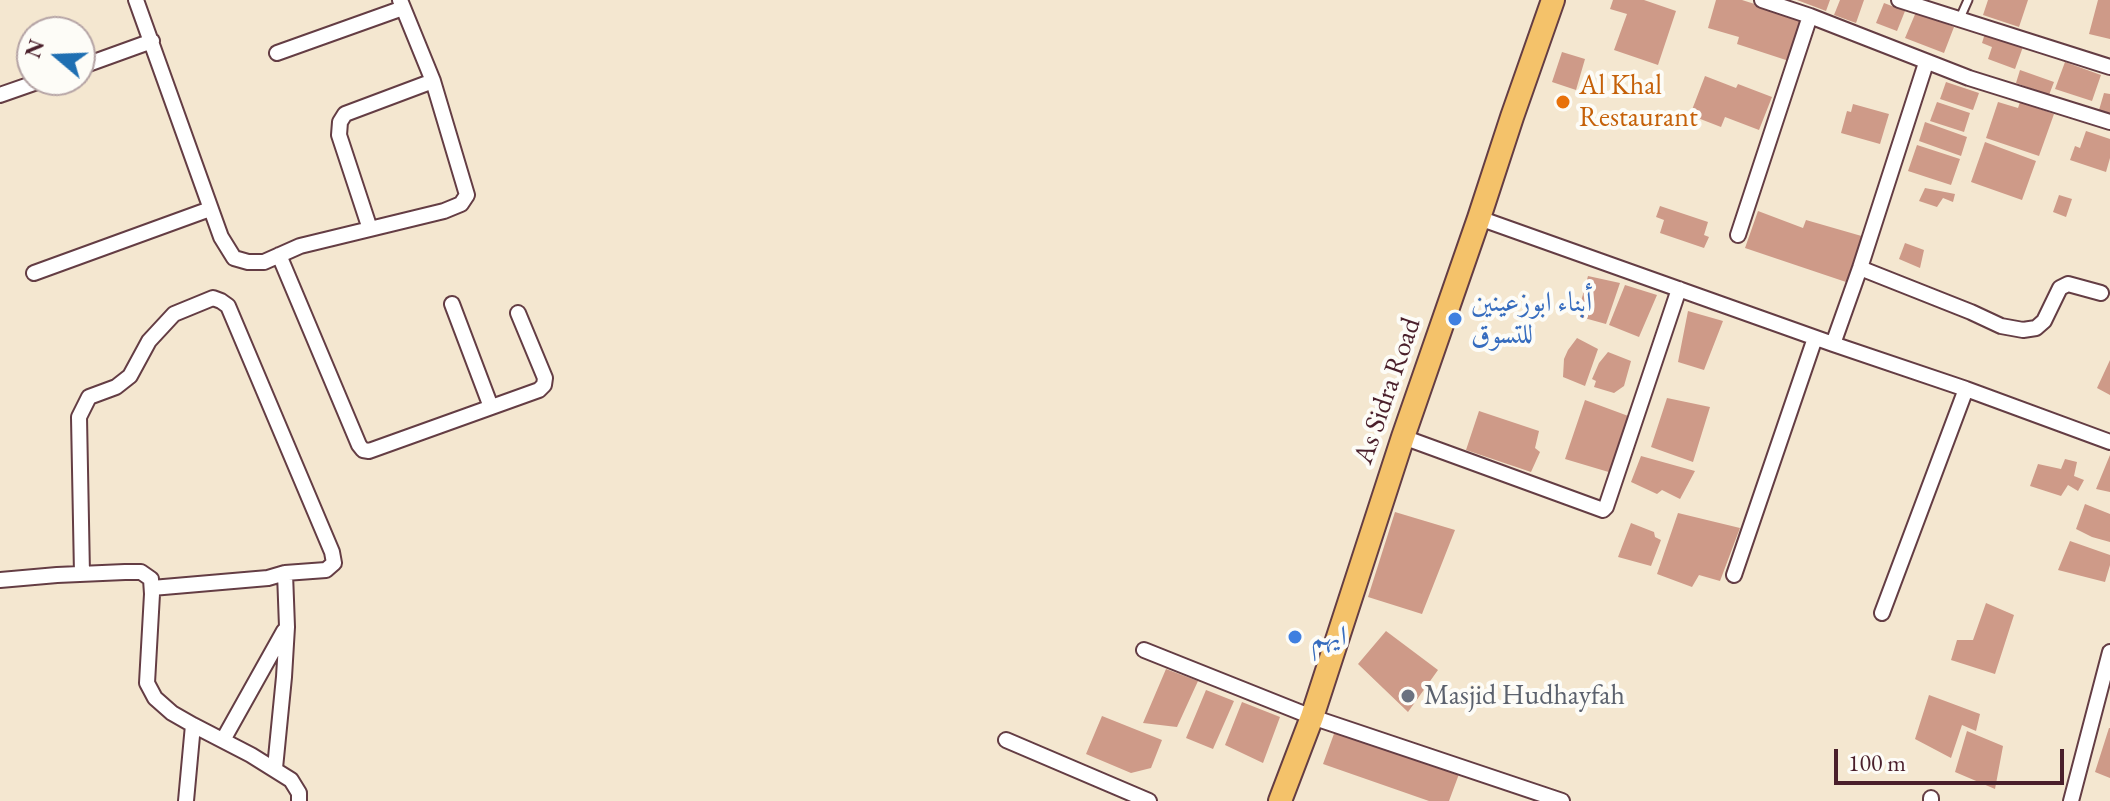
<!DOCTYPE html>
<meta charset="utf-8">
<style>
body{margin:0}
#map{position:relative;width:2110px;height:801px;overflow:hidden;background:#f4e7d0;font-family:"EB Garamond",serif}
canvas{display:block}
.north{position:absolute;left:16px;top:16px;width:80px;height:80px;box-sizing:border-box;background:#fdfcf7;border:2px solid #b5a4a5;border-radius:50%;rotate:289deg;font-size:22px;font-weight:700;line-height:32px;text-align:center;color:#4a1f2b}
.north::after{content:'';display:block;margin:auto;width:28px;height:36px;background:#1f6fb2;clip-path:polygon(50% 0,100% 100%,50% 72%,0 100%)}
.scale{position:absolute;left:1834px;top:749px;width:230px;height:36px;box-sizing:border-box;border:4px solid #4a1f2b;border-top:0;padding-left:10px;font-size:24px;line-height:28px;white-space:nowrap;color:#4a1f2b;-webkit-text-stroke:6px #fdfcf7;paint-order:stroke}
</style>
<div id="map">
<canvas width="2110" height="801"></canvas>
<div class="north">N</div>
<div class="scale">100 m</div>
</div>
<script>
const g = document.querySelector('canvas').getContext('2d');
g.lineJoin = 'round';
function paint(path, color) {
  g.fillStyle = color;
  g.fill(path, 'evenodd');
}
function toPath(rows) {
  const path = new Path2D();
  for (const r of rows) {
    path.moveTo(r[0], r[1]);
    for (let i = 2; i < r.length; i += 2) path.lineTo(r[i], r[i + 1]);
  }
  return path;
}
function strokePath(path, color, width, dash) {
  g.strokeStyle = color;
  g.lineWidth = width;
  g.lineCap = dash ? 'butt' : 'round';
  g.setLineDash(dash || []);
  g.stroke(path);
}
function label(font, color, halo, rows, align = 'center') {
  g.font = font + ' "EB Garamond",Amiri,serif';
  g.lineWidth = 8;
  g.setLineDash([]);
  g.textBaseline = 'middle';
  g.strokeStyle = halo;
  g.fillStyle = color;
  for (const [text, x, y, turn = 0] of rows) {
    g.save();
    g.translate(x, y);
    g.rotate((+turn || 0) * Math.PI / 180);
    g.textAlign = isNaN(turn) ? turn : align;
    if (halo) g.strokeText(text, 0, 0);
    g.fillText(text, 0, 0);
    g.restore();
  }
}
paint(toPath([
 [1613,0,1644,0,1676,11,1658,65,1614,50,1627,14,1610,9],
 [1716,0,1742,0,1802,19,1789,61,1737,44,1739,37,1708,28],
 [1797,0,1830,0,1826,11],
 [1840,0,1864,0,1856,23,1834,15],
 [1988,0,2028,0,2019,27,1983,15],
 [2098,0,2110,0,2110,39,2089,34],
 [1884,3,1905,11,1897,31,1876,23],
 [1916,12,1954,27,1944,53,1905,38],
 [1986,30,2024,44,2015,69,1988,59,1992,47,1982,43],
 [1562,52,1585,59,1576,90,1552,82],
 [2065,62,2101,75,2092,101,2055,89],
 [2020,70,2054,82,2049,95,2016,83],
 [1705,76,1736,88,1738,84,1772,97,1759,130,1725,117,1721,127,1690,115],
 [1946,82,1979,93,1973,110,1940,99],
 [2104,93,2110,94,2110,113,2099,110],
 [1937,102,1970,113,1964,132,1930,121],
 [1998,102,2018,108,2020,102,2054,114,2039,156,1986,138],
 [1853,104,1889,114,1880,144,1841,133,1847,111,1851,112],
 [1925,122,1967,137,1961,156,1919,141],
 [2086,131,2110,139,2110,158,2106,172,2070,160,2075,146,2080,148],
 [1985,142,2036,161,2022,200,1971,182],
 [1917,145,1960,159,1951,185,1908,171],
 [1925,188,1955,194,1953,202,1943,198,1937,207,1919,201],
 [2059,195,2072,199,2066,217,2053,212],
 [1660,206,1708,222,1704,235,1709,237,1704,248,1660,233,1664,220,1656,217],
 [1758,211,1803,228,1806,220,1865,237,1849,283,1745,248],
 [1905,243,1924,250,1920,268,1899,259],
 [1588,276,1620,283,1606,324,1577,316],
 [1625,285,1657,295,1639,337,1609,325],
 [1688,311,1723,321,1704,370,1678,362],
 [1577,338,1598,349,1585,386,1563,377,1564,359,1568,350],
 [1608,352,1631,361,1624,386,1614,393,1594,387,1596,381,1592,379,1599,363],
 [2110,360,2110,395,2097,388],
 [1667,398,1710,407,1693,462,1651,447],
 [1585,400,1631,417,1612,473,1565,459],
 [1479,411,1539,431,1535,448,1540,452,1531,472,1466,450],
 [2110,455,2110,492,2096,489],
 [1641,456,1695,471,1680,499,1662,490,1657,494,1631,482],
 [2065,459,2077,462,2074,476,2084,480,2078,491,2068,485,2061,496,2030,486,2038,464,2061,469],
 [2085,504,2110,514,2110,542,2092,537,2076,529],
 [1395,512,1455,530,1422,614,1368,597],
 [1678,513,1740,528,1720,581,1699,575,1692,587,1657,574],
 [1631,523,1654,532,1655,537,1661,540,1651,566,1618,557],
 [2070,541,2110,555,2110,565,2105,582,2058,570],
 [1986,603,2014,615,1995,674,1951,660,1957,640,1973,640],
 [1386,631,1438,670,1408,712,1358,664],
 [1166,669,1198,681,1177,727,1143,723],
 [1206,690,1234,701,1213,749,1186,738],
 [1929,695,1980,714,1976,731,1962,725,1951,758,1915,739],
 [1242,702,1280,717,1263,763,1225,745],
 [1102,716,1162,740,1151,768,1131,773,1086,754],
 [2109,728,2110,728,2110,778,2095,772],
 [1335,731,1459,774,1449,801,1429,801,1323,764],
 [1967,731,2003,746,1995,789,1955,772]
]), '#ce9a88');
const service = toPath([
 [1960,18,1968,0]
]);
const minor = toPath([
 [136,0,221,237,234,258,248,262,264,262,300,246,370,229],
 [400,0,433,81,467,195,461,204,444,211,370,229,339,135,340,122,345,114,433,81],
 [1762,0,1810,16,1969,78,2110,122],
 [1899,0,2110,67],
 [277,53,403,8],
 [80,67,152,41],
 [0,95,43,80],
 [1479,218,1833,344,1966,389,2110,442],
 [1738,235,1810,16],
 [279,255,359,445,363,450,369,451,539,390,544,385,545,378,518,313],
 [1860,268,1971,312,2001,326,2023,330,2036,328,2044,321,2060,288,2068,284,2101,293],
 [34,273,210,209],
 [452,304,491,407],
 [1833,344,1860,268,1926,63],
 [1403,437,1603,510,1606,507,1679,289],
 [82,574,79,417,89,397,116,387,130,376,149,341,174,314,213,298,221,301,228,306,332,552,334,563,326,570,285,573],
 [1734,575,1815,338],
 [0,580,57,575,125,572,141,572,151,579,152,594,147,683,155,698,172,713,193,725,186,801],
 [152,588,268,578,285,573,287,627,284,677,275,768],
 [1882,613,1966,389],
 [1144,650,1312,717,1562,801],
 [193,725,251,755,291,780,299,793,299,801],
 [223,740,284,631],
 [1006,740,1149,801],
 [1931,801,1931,798],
 [2071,801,2110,652]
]);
const primary = toPath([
 [1280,801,1312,717,1403,437,1479,218,1512,117,1553,0]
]);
strokePath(service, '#643d44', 11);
strokePath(minor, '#643d44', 18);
strokePath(primary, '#643d44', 26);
strokePath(service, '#fff', 7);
strokePath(minor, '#fff', 14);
strokePath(primary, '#f4c26a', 22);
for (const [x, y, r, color] of [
 [1563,102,8,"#e8710a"],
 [1455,319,8,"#3f7fe0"],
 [1295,637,8,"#3f7fe0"],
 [1408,696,8,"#6b7280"]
]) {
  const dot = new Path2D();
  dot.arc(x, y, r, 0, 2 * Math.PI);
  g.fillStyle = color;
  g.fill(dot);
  strokePath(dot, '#fdfcf7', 3);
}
label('28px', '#c56008', '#fdfcf7', [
 ["Al Khal",1579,86],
 ["Restaurant",1579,118]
], 'left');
label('28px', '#366cbe', '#fdfcf7', [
 ["أبناء ابوزعينين",1471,303],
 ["للتسوق",1471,335],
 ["ايهم",1311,637]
], 'left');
label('28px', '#4a1f2b', '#fdfcf7', [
 ["As Sidra Road",1388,391,-71]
]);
label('28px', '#5b616d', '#fdfcf7', [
 ["Masjid Hudhayfah",1424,696]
], 'left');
</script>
